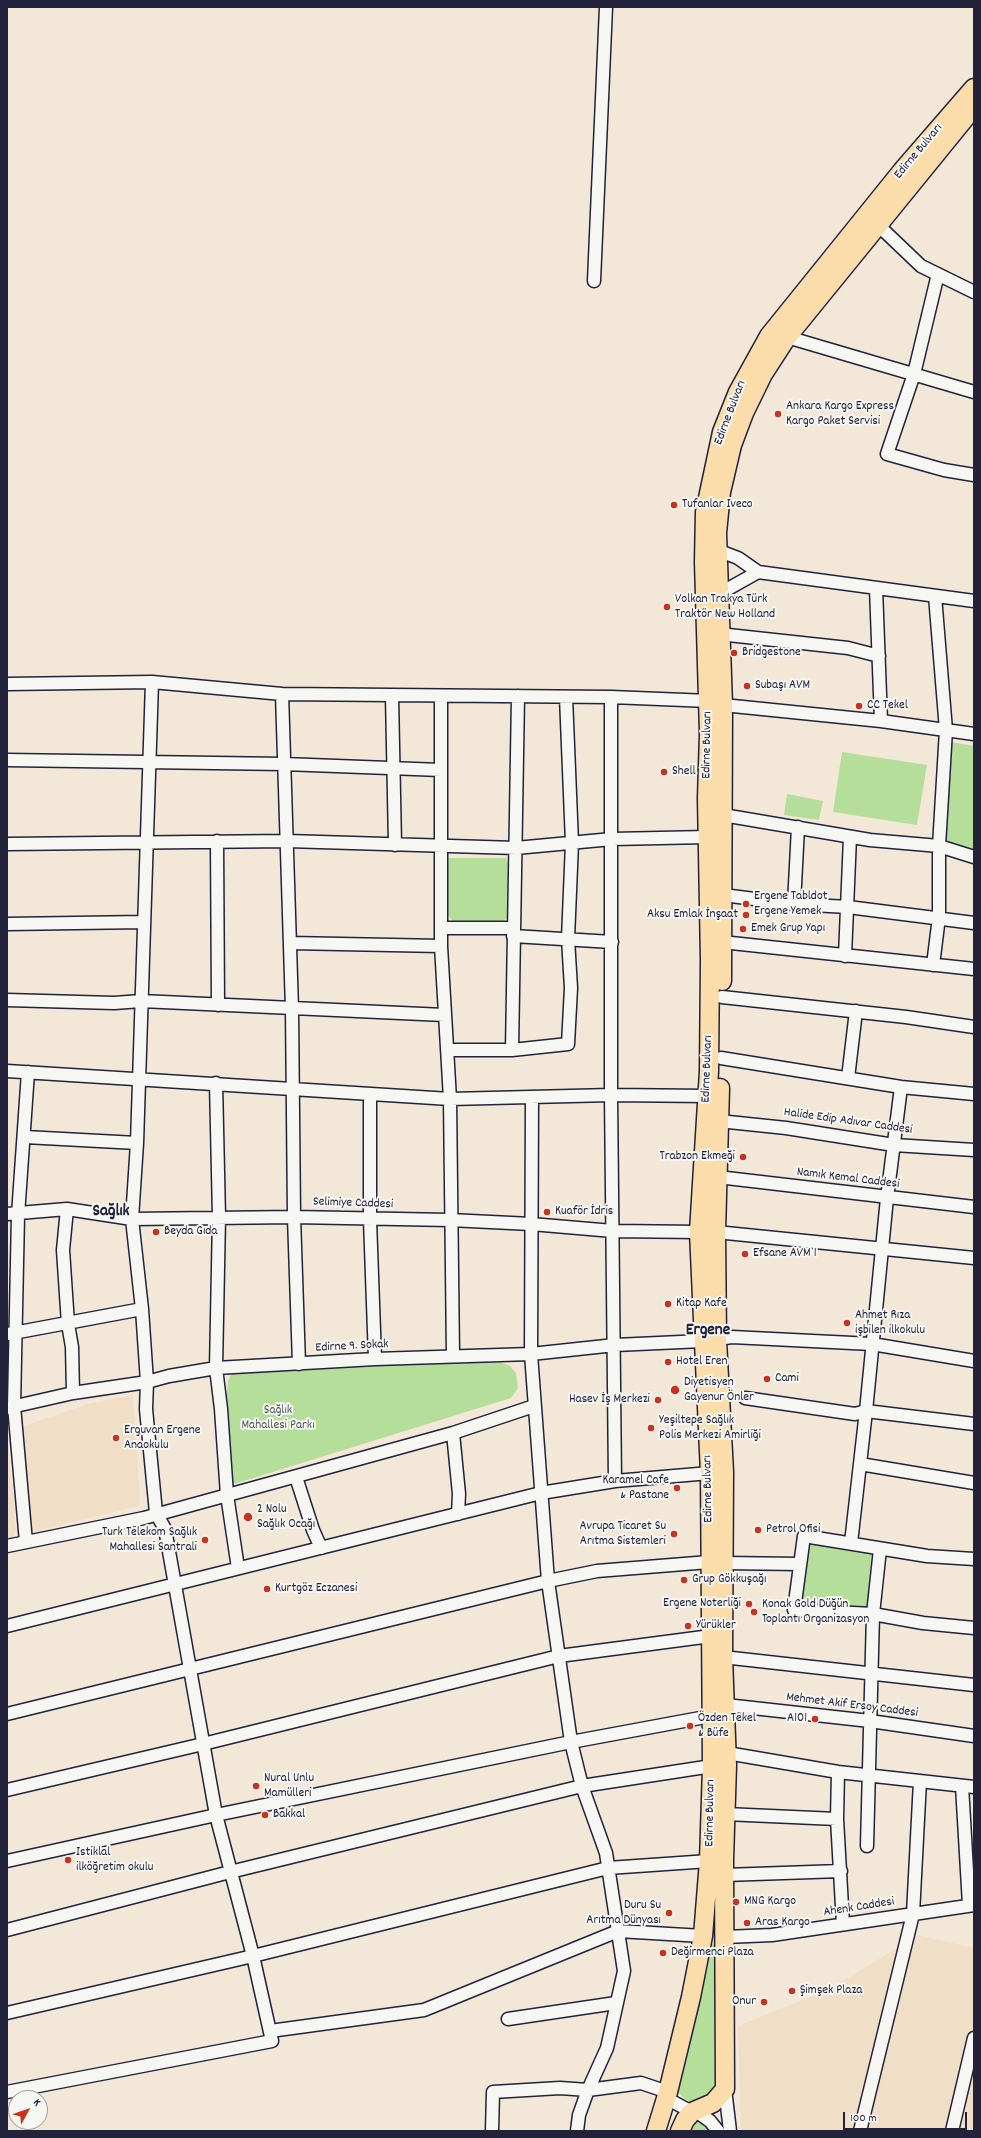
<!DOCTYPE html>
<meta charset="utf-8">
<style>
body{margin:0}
#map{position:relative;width:981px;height:2138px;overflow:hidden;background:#f3e8d8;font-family:Dekko,sans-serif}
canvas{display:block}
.frame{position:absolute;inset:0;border:8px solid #22223b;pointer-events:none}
.north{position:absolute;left:8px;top:2090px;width:40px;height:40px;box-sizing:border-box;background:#f6f6f2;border:1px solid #a1a1a9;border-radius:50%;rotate:50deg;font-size:11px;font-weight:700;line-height:16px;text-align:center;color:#22223b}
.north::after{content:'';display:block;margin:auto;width:14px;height:18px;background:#c8321e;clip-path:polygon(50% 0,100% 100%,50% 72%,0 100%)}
.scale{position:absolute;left:843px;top:2112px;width:124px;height:18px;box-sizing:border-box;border:2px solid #22223b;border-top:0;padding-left:5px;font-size:12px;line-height:14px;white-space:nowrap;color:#22223b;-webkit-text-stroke:3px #f6f6f2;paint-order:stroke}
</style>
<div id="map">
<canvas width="981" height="2138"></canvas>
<div class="frame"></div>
<div class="north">K</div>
<div class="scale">100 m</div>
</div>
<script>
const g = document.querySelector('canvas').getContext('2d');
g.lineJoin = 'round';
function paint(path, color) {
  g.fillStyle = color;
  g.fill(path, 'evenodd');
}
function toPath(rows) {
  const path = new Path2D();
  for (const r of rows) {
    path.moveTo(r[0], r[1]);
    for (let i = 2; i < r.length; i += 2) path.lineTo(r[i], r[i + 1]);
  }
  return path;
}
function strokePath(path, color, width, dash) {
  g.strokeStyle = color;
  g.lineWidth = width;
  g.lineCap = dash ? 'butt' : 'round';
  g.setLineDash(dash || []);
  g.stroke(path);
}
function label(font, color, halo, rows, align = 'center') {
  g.font = font + ' Dekko,sans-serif';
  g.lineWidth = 4;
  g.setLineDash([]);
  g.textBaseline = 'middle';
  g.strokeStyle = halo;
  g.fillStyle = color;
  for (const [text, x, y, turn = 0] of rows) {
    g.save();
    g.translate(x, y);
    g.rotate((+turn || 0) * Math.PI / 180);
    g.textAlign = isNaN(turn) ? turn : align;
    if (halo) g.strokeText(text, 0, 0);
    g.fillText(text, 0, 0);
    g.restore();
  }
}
paint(toPath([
 [133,1395,140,1501,138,1506,28,1533,21,1427,88,1404],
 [7,1431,16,1531,13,1537,7,1538],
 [918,1935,974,1948,974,2131,741,2131,738,2026,830,1989]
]), '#f1dec6');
paint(toPath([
 [951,742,974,746,974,851,952,846,945,841],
 [842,752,927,765,917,825,833,812],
 [787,794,823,801,819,820,784,815],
 [448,858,506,858,508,864,507,918,499,924,454,923,446,913],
 [495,1360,510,1366,516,1373,518,1388,511,1398,231,1485,226,1402,228,1381,233,1370],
 [803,1538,872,1548,867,1608,799,1605],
 [706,1943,716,1944,718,2089,695,2104,685,2099,678,2092,676,2084],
 [689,2117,700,2120,708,2127,707,2131,684,2131]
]), '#b6de9b');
const minor = toPath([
 [878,225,921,266,974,292],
 [938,274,914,374,887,454,944,470,974,475],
 [594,281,606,7],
 [787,337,974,392],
 [717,550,738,558,758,572,974,601],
 [876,588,881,721],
 [719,594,758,572],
 [719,634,848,648,879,656],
 [7,684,152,682,282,694,611,697,709,701,723,705,881,721,974,734],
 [282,694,292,1009,294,1217,299,1364],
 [392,696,395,845],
 [441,696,441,946,450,1099,453,1356],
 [611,697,611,1095,615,1481],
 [7,760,284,764,441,770],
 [723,815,870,840,939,846,974,857],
 [217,841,218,1005],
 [7,844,287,841,516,848,612,839,707,837],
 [723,895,794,904,848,907,974,923],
 [794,904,798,827],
 [7,924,144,922],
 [442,928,514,928],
 [513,936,612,942],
 [722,942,974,969],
 [290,943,441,946],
 [845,956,850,837],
 [933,965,939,917,939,846,946,730,935,596],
 [722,997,906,1017,974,1027],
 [7,1000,114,1003,141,1001,444,1015],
 [447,1050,512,1050,568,1044,571,988,568,939,572,843,566,697],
 [512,1050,518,696],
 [721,1058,901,1087,974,1094],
 [7,1071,450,1099,611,1095,708,1096],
 [848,1078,856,1011],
 [216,1083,219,1217,216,1368,221,1409,227,1495,238,1568],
 [370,1095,370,1220,375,1359],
 [532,1098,531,1354,548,1581,571,1742,582,1786,606,1853,624,1971,607,2048,588,2090,579,2115,577,2131],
 [719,1121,786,1128,894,1145,974,1150],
 [25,1137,137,1143],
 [718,1177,974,1207],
 [67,1209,63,1250,68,1324,72,1347,73,1393],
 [7,1214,67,1209,132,1219,294,1217,450,1220,531,1224,613,1231,699,1232],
 [716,1232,974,1258],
 [8,1334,142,1309],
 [745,1398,855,1414,866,1411,974,1424],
 [7,1408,73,1393,147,1382,169,1376,216,1368,375,1359,531,1354,615,1345,703,1341,732,1337,872,1344,974,1361],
 [453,1433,459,1494,458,1514],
 [860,1464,974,1483],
 [296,1477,313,1530,321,1548],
 [26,1542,14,1406,18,1215,28,1072],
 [851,1543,866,1411,887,1198,901,1087],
 [7,1546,144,1518,453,1433,534,1406],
 [974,1559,927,1556,804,1536,794,1610,873,1614,923,1623,974,1628],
 [724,1563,800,1564],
 [7,1626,541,1493,615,1481,710,1473],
 [723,1657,974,1685],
 [726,1705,870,1721,974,1736],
 [7,1714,548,1581,597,1571,709,1562],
 [727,1753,838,1772,974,1787],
 [838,1772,837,1819,843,1924],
 [962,1786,969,1905],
 [7,1790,203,1744,559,1656,711,1636],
 [725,1814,837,1819],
 [867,1846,873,1614,880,1549],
 [7,1861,216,1815,571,1742,711,1716],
 [725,1875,841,1871],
 [7,1930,230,1872,582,1786,712,1766],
 [725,1937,772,1935,974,1905],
 [7,2013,253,1956,608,1868,709,1861],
 [508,2019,616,2003],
 [270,2031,424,2010,618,1931,703,1936],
 [725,2089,730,2131],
 [7,2092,272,2041,253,1956,216,1815,165,1529,156,1513,146,1409,147,1382,142,1309,132,1219,137,1143,152,682],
 [666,2098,692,2112,700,2114,710,2121,718,2131],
 [492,2131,493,2092,560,2088,588,2090,641,2083,668,2092],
 [860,2131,913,1914,920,1781],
 [952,2131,974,2038]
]);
const highway = toPath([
 [722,981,723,705,717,533,721,492,732,445,744,413,763,374,787,337,974,107],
 [656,2131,668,2092,691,1997,703,1936,709,1861,712,1766,710,1473,699,1232,709,1071,710,961,707,798,709,733,704,562,705,512,722,432,738,392,769,336,902,171,974,88],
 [680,2131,685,2120,692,2112,713,2103,725,2089,724,1860,727,1765,723,1657,724,1472,717,1340,716,1232,720,1088]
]);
strokePath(minor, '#22223b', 15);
strokePath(highway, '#22223b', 21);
strokePath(minor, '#f6f6f2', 12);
strokePath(highway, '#faddab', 18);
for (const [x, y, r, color] of [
 [778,414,4,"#c8321e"],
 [674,505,4,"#c8321e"],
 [667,607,4,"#c8321e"],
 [734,653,4,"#c8321e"],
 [747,686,4,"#c8321e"],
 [859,706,4,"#c8321e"],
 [664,772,4,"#c8321e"],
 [746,904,4,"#c8321e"],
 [746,915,4,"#c8321e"],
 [743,929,4,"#c8321e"],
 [743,1157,4,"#c8321e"],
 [547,1212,4,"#c8321e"],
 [156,1232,4,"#c8321e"],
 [745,1254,4,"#c8321e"],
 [668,1304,4,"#c8321e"],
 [847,1323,4,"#c8321e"],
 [668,1362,4,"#c8321e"],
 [767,1379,4,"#c8321e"],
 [675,1390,5,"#c8321e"],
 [658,1400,4,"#c8321e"],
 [651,1428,4,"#c8321e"],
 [116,1438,4,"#c8321e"],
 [677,1488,4,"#c8321e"],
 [248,1517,5,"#c8321e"],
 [758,1530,4,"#c8321e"],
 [674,1534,4,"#c8321e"],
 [205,1540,4,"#c8321e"],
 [684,1580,4,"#c8321e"],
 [267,1589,4,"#c8321e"],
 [749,1604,4,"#c8321e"],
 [754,1612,4,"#c8321e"],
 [688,1626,4,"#c8321e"],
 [815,1719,4,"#c8321e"],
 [690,1726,4,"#c8321e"],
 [256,1786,4,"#c8321e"],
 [265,1815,4,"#c8321e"],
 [68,1860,4,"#c8321e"],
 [736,1902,4,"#c8321e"],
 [669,1913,4,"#c8321e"],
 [747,1923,4,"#c8321e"],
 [663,1953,4,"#c8321e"],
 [792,1991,4,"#c8321e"],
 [764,2002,4,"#c8321e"]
]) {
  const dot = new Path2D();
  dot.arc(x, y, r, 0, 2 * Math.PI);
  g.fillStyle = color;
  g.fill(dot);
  strokePath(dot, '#f6f6f2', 1.5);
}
label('13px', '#22223b', '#f6f6f2', [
 ["Edirne Bulvarı",919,152,-50],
 ["Edirne Bulvarı",731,413,-69],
 ["Edirne Bulvarı",708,745,-89],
 ["Edirne Bulvarı",708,1069,-88],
 ["Halide Edip Adıvar Caddesi",848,1122,8],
 ["Namık Kemal Caddesi",848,1179,7],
 ["Selimiye Caddesi",353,1204,2],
 ["Edirne 9. Sokak",352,1347,-3],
 ["Edirne Bulvarı",709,1489,-91],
 ["Mehmet Akif Ersoy Caddesi",852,1706,7],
 ["Edirne Bulvarı",711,1813,-89],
 ["Ahenk Caddesi",859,1908,-9]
]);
label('13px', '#22223b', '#f6f6f2', [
 ["Ankara Kargo Express",786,407],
 ["Kargo Paket Servisi",786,422],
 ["Tufanlar Iveco",682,505],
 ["Volkan Trakya Türk",675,600],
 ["Traktör New Holland",675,615],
 ["Bridgestone",742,653],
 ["Subaşı AVM",755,686],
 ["CC Tekel",867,706],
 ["Shell",672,772],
 ["Ergene Tabldot",754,897],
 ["Ergene Yemek",754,912],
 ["Aksu Emlak İnşaat",738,915,"right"],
 ["Emek Grup Yapı",751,929],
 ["Trabzon Ekmeği",735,1157,"right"],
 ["Kuaför İdris",555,1212],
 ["Beyda Gıda",164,1232],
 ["Efsane AVM 1",753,1254],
 ["Kitap Kafe",676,1304],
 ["Ahmet Rıza",855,1316],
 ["işbilen ilkokulu",855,1331],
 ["Hotel Eren",676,1362],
 ["Cami",775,1379],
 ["Diyetisyen",684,1383],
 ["Gayenur Önler",684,1398],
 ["Hasev İş Merkezi",650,1400,"right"],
 ["Yeşiltepe Sağlık",659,1421],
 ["Polis Merkezi Amirliği",659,1436],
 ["Erguvan Ergene",124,1431],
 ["Anaokulu",124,1446],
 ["Karamel Cafe",669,1481,"right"],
 ["& Pastane",669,1496,"right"],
 ["2 Nolu",257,1510],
 ["Sağlık Ocağı",257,1525],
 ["Avrupa Ticaret Su",666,1527,"right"],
 ["Arıtma Sistemleri",666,1542,"right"],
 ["Petrol Ofisi",766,1530],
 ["Turk Telekom Sağlık",197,1533,"right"],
 ["Mahallesi Santrali",197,1548,"right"],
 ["Grup Gökkuşağı",692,1580],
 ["Kurtgöz Eczanesi",275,1589],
 ["Ergene Noterliği",741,1604,"right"],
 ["Konak Gold Düğün",762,1605],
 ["Toplantı Organizasyon",762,1620],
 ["Yürükler",696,1626],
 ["Özden Tekel",698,1719],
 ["& Büfe",698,1734],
 ["A101",807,1719,"right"],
 ["Nural Unlu",264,1779],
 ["Mamülleri",264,1794],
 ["Bakkal",273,1815],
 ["Istiklal",76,1853],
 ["ilköğretim okulu",76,1868],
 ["MNG Kargo",744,1902],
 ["Duru Su",661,1906,"right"],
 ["Arıtma Dünyası",661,1921,"right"],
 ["Aras Kargo",755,1923],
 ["Değirmenci Plaza",671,1953],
 ["Şimşek Plaza",800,1991],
 ["Onur",756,2002,"right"]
], 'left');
label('13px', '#4e5a58', '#f6f6f2', [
 ["Sağlık",278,1411],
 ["Mahallesi Parkı",278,1426]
]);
label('bold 17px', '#22223b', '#f6f6f2', [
 ["Sağlık",111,1213],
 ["Ergene",708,1332]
]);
</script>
